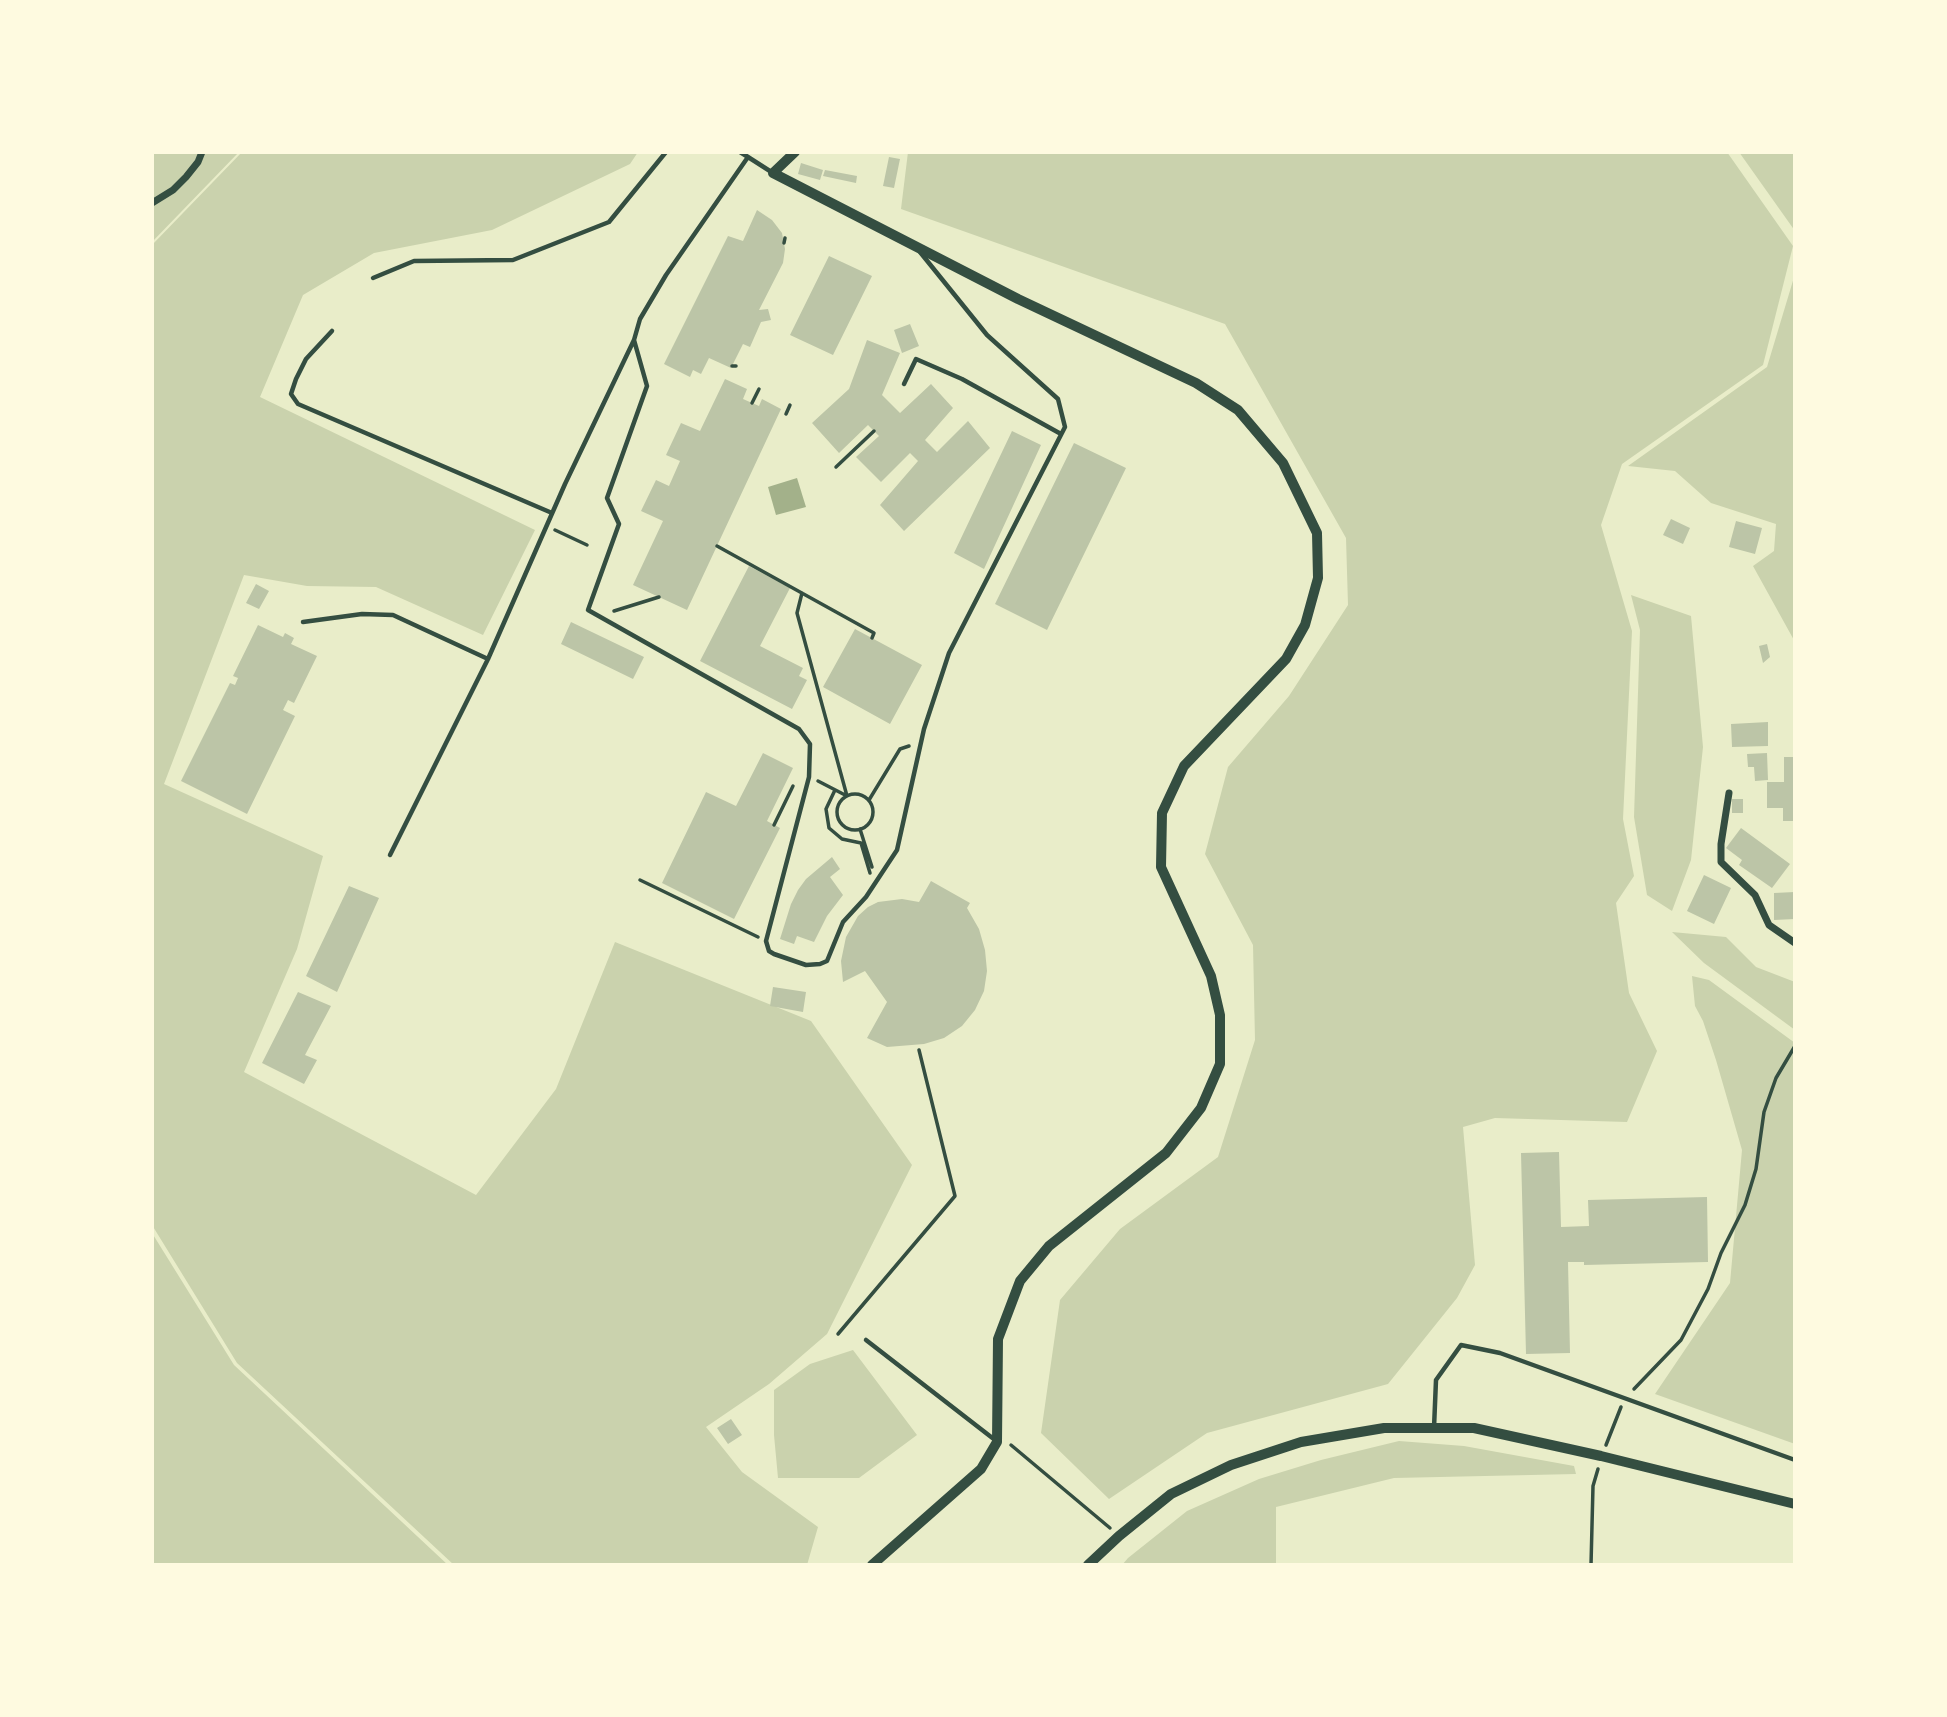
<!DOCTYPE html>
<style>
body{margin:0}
#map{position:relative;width:1947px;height:1717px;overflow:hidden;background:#e9edc9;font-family:Rubik,sans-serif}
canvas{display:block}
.frame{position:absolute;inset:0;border:154px solid #fefae0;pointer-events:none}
</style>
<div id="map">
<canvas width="1947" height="1717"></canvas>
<div class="frame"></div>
</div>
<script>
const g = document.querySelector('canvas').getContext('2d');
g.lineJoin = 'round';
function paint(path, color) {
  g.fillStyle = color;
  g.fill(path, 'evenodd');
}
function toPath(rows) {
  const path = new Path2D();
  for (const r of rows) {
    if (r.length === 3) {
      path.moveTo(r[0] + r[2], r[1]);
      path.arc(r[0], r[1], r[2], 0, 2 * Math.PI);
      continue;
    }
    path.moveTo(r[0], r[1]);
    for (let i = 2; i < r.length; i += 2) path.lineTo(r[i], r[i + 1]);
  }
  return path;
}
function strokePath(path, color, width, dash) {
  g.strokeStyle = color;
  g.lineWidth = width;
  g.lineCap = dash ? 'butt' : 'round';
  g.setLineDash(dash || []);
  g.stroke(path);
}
paint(toPath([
 [152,152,239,152,152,242],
 [242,152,638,152,630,164,492,230,374,253,303,295,260,397,535,530,483,635,376,587,307,586,244,575,164,784,323,856,297,949,244,1072,476,1195,556,1089,615,942,811,1021,912,1165,827,1334,769,1384,706,1427,742,1472,818,1527,807,1565,454,1565,237,1363,152,1225,152,245],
 [908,152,1727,152,1793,246,1763,365,1622,464,1601,525,1632,631,1623,819,1634,876,1616,903,1629,993,1657,1051,1627,1122,1495,1118,1463,1127,1475,1265,1457,1298,1388,1384,1207,1433,1109,1499,1041,1433,1060,1300,1120,1229,1218,1157,1255,1040,1253,945,1205,854,1228,767,1289,696,1348,605,1346,538,1225,324,901,209],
 [1739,152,1795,152,1795,231],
 [1795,274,1795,642,1753,566,1774,551,1776,524,1711,503,1675,471,1628,466,1767,367],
 [1631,595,1691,616,1703,747,1691,860,1672,911,1647,895,1634,817,1640,630],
 [1672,932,1726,937,1756,967,1795,982,1795,1030,1704,963],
 [1692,976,1709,980,1795,1043,1795,1444,1655,1394,1730,1283,1742,1150,1716,1060,1703,1021,1695,1006],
 [152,1233,234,1365,448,1565,152,1565],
 [853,1350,917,1435,859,1478,778,1478,774,1435,774,1390,810,1364],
 [1399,1441,1464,1446,1574,1466,1576,1474,1394,1478,1276,1507,1276,1565,1122,1565,1128,1558,1187,1511,1259,1479,1321,1460]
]), '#cad2ad');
paint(toPath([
 [797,478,806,507,776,515,768,487]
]), '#a3b18a');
paint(toPath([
 [889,157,900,159,894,188,883,186],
 [801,163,823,170,820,180,798,174],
 [825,170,857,176,856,183,823,176],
 [757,210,772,220,782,233,785,249,783,263,759,310,768,309,771,320,761,322,750,347,743,344,731,368,709,358,701,374,693,370,690,377,664,364,728,236,743,241],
 [829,256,872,276,833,355,790,335],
 [910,324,919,346,902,353,894,330],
 [867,340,900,353,882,395,900,413,931,384,953,408,925,440,937,452,968,421,990,448,904,531,880,505,918,461,910,453,881,482,856,457,879,436,868,425,839,453,812,423,849,389],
 [725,379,747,389,743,399,759,406,762,399,781,409,687,610,633,585,663,521,641,511,656,480,669,486,680,461,666,455,681,423,700,431],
 [1012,431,1041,445,984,569,954,553],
 [1074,443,1126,468,1047,630,995,604],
 [1671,519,1690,528,1683,544,1663,535],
 [1736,521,1762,528,1755,554,1729,547],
 [749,566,790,588,760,646,803,668,799,676,807,680,792,709,700,661],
 [256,584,269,591,259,609,246,603],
 [571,622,644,657,633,679,561,644],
 [258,625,283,637,285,633,294,638,291,644,317,656,294,703,288,700,283,710,295,716,247,814,181,781,230,683,235,685,238,678,233,676],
 [855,629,922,665,890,724,823,687],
 [1767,644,1770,657,1763,663,1759,646],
 [1768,722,1768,746,1732,747,1731,724],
 [763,753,793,768,767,821,780,828,734,919,662,883,706,792,736,806],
 [1767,753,1768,780,1755,781,1754,767,1748,767,1747,754],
 [1784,757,1795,757,1795,821,1783,821,1783,808,1767,808,1767,782,1784,782],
 [1732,799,1743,799,1743,813,1732,813],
 [1741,828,1790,864,1772,888,1739,865,1742,860,1726,848],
 [832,857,840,869,830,877,843,895,827,916,814,942,797,936,794,944,780,939,791,904,798,890,806,879],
 [1704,875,1731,888,1714,924,1687,911],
 [931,881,970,903,967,908,979,929,985,950,987,971,984,991,975,1010,962,1026,944,1038,924,1044,887,1047,867,1038,887,1002,865,971,843,982,841,961,846,937,858,916,868,907,878,902,902,899,919,902],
 [349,886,379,898,337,992,306,976],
 [1795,892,1795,919,1774,920,1774,893],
 [773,987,806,992,803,1012,770,1006],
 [298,992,331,1006,305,1055,317,1060,304,1084,262,1063],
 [1559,1152,1561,1227,1589,1226,1588,1200,1707,1197,1708,1262,1584,1265,1584,1262,1568,1262,1570,1353,1526,1354,1521,1153],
 [731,1419,742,1435,728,1444,717,1428]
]), '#bcc5a7');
strokePath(toPath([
 [784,243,785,238],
 [732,366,736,366],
 [752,403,759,389],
 [786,414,790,405],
 [836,467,874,431],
 [555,530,587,545],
 [717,546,874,633,872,638],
 [802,593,797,613,847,796],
 [614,611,659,597],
 [818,781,847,796],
 [835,790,826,809,829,828,842,839,861,843,870,873],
 [855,812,18],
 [869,800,900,749,909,746],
 [774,825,793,786],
 [860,829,872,867],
 [640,880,758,937],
 [838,1334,955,1196,919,1050],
 [1634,1389,1681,1340,1708,1289,1721,1253,1745,1205,1756,1169,1764,1112,1776,1078,1795,1046],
 [1011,1445,1110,1528],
 [1606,1445,1621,1407],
 [1591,1565,1593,1486,1598,1469]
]), '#344e41', 3.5);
strokePath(toPath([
 [740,152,748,157],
 [373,278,414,261,513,260,609,222,666,152],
 [332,331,306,359,296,379,291,394,298,404,552,513],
 [634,340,647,386,607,498,619,524,588,610,799,729,810,744,809,777,766,941,769,951,774,954,806,965,820,964,827,961,843,922,866,897,897,850,924,729,949,653,1065,427,1058,399,987,335,920,252],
 [904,384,916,359,962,379,1061,434],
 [303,622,362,614,393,615,488,659],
 [390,855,488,659,565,484,634,340,640,319,666,275,748,157,773,173],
 [866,1340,995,1440],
 [1434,1428,1436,1380,1461,1345,1500,1353,1795,1460]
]), '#344e41', 4.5);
strokePath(toPath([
 [152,203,173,190,186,177,198,162,202,152],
 [1729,793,1721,844,1721,862,1755,895,1769,925,1795,943]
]), '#344e41', 7);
strokePath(toPath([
 [795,152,773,173,1018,299,1196,383,1238,410,1283,463,1317,533,1318,578,1305,625,1286,659,1184,766,1162,813,1161,867,1211,976,1220,1015,1220,1064,1201,1108,1166,1153,1049,1246,1020,1281,998,1339,997,1442,981,1469,872,1565],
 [1088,1565,1119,1536,1171,1494,1231,1465,1301,1442,1384,1428,1474,1428,1601,1456,1795,1504]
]), '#344e41', 10);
</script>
